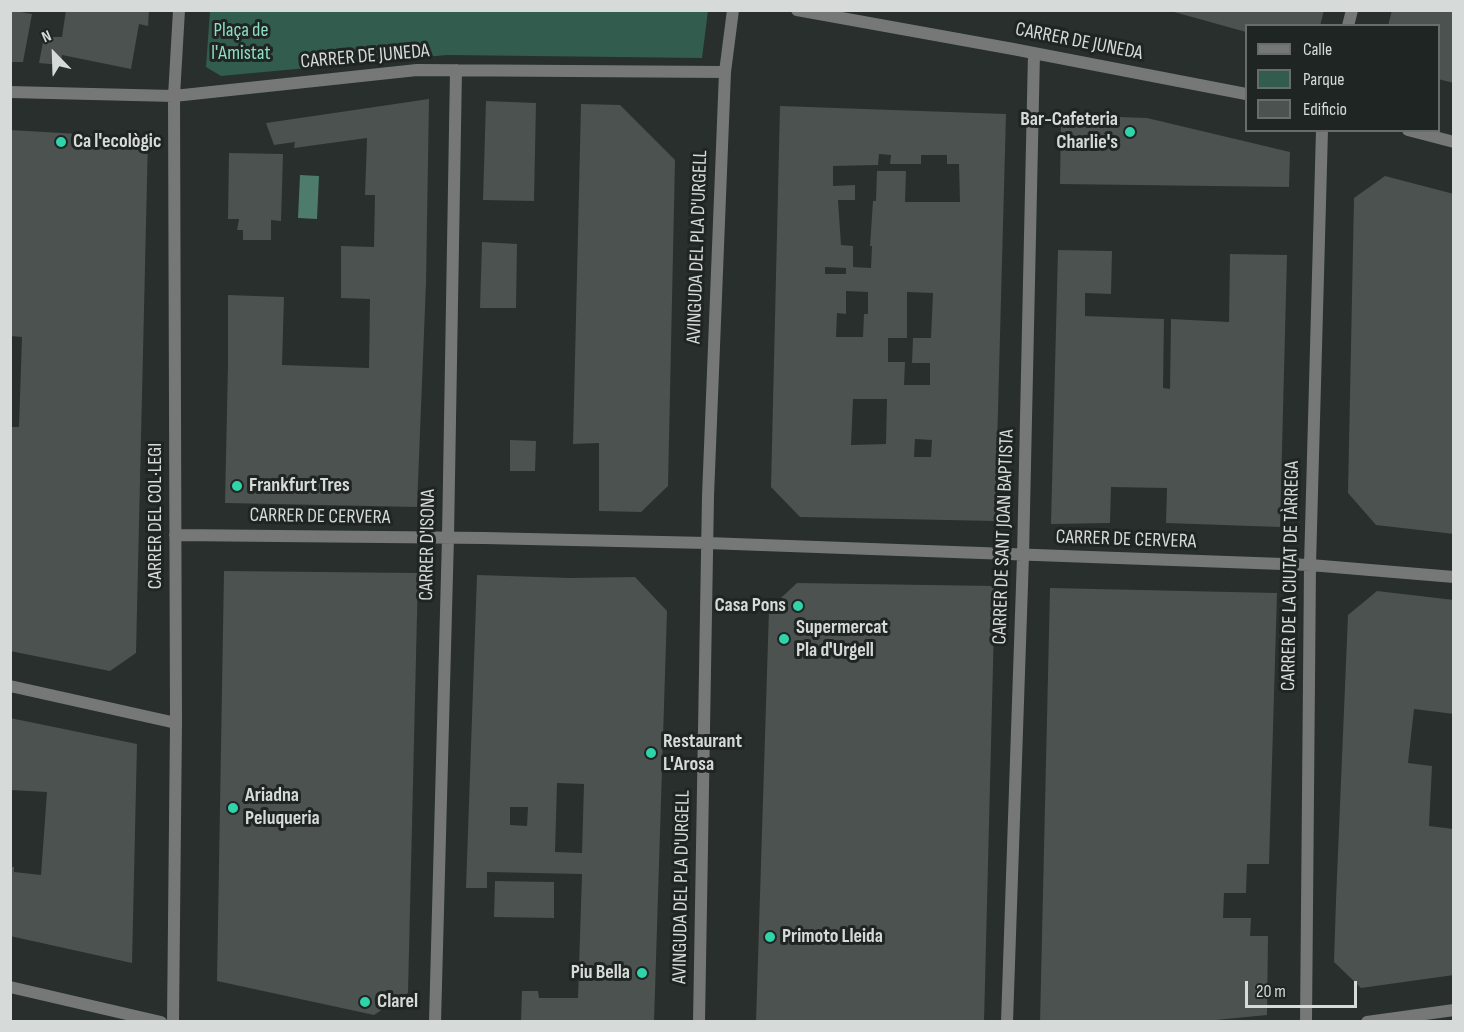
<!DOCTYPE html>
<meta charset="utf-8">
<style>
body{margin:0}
#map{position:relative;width:1464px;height:1032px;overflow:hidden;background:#282f2c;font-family:"Sofia Sans Condensed",sans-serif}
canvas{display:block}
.frame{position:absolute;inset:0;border:12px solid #d6dad8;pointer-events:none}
.legend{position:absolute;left:1245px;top:24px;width:195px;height:108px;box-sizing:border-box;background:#1f2522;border:2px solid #686d6b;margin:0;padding:8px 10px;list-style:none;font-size:18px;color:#d6dad8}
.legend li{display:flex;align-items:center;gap:12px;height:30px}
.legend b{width:30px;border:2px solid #686d6b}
.north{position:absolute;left:24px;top:24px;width:60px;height:60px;-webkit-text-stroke:4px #1f2522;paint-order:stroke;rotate:337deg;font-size:16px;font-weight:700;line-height:24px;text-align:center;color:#d6dad8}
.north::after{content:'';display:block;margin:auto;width:21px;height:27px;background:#d6dad8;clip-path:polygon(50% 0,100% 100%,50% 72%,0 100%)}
.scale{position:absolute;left:1245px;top:981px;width:112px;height:27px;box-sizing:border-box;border:3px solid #d6dad8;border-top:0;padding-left:8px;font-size:18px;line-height:21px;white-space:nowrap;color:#d6dad8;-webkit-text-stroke:4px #1f2522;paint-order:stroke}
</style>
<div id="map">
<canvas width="1464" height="1032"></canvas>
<div class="frame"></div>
<ul class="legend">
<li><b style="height:8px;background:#757877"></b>Calle</li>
<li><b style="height:16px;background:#315c4e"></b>Parque</li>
<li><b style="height:16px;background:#4b524f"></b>Edificio</li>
</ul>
<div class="north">N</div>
<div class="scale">20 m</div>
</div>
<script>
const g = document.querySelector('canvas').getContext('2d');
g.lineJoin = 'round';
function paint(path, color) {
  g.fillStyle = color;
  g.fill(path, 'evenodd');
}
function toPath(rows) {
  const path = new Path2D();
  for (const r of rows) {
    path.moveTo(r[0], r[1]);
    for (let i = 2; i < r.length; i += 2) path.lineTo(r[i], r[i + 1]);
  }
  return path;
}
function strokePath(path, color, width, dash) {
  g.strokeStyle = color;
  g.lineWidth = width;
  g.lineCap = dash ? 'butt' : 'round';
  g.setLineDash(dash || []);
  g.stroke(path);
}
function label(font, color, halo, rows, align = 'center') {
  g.font = font + ' "Sofia Sans Condensed",sans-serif';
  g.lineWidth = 6;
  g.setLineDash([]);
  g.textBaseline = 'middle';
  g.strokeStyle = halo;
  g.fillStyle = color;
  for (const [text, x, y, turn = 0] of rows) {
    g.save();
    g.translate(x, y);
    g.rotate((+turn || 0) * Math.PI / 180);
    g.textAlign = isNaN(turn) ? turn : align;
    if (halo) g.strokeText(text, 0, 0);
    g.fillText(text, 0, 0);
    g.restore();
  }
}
paint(toPath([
 [210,11,210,10,708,11,702,58,447,55,221,76,206,67]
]), '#315c4e');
paint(toPath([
 [300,175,319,176,317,219,298,218]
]), '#4d7c6c');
paint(toPath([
 [10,10,32,14,23,62,10,62],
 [66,10,149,10,148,26,139,24,131,69,62,55,61,65,39,63,44,37,62,37],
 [1167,10,1324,10,1320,26,1246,26,1246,32],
 [1392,10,1454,10,1454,83,1438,79,1438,26,1388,26],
 [429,99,426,283,417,507,225,503,228,364,228,295,284,297,282,365,369,368,370,299,341,298,341,246,374,247,375,195,365,195,367,138,294,148,295,142,274,145,266,123],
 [486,101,536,103,534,201,483,200],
 [581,104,620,105,675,160,668,486,641,512,599,511,599,443,573,444],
 [780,106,1006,114,995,521,800,517,771,487],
 [879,154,891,155,890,164,921,164,921,155,947,155,947,164,959,164,960,202,905,202,906,171,877,171,876,201,873,201,870,246,872,246,871,268,853,267,853,246,841,245,838,200,855,200,855,185,833,186,833,166,878,165],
 [825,267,846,268,846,274,825,274],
 [846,291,868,292,868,314,864,314,863,337,836,337,837,313,846,314],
 [907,292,933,293,931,338,913,338,912,363,930,363,930,385,904,385,905,362,888,362,888,338,907,338],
 [853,399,887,399,886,444,851,445],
 [915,439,932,440,931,457,914,457],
 [1061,115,1147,118,1290,152,1289,187,1060,184],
 [10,130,148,138,136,653,110,671,10,651,10,427,19,427,22,337,10,336],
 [229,153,283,154,281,221,271,220,271,240,243,240,243,230,237,230,239,219,228,219],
 [1385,176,1454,194,1454,534,1376,525,1348,493,1354,198],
 [482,242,517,244,516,308,480,308],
 [1058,250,1112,251,1111,294,1085,293,1085,316,1164,319,1163,388,1170,389,1171,319,1229,322,1230,254,1287,255,1280,527,1166,523,1167,488,1111,487,1110,523,1051,524],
 [510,440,536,441,535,471,510,471],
 [224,571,418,573,408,993,374,1015,217,981],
 [477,575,570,578,635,577,667,611,654,1022,521,1022,522,991,538,991,539,998,578,998,582,874,487,872,487,888,466,888],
 [557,783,584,784,582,853,555,852],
 [510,807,528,807,527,826,510,825],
 [797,583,995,586,984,1022,756,1022,769,609],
 [1050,588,1277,593,1269,864,1247,864,1246,893,1224,893,1223,918,1251,918,1250,936,1268,936,1267,1015,1195,1022,1040,1022],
 [1377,591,1454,600,1454,714,1414,709,1408,763,1432,766,1429,826,1454,829,1454,975,1361,988,1334,962,1336,900,1348,615],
 [10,718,137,744,132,963,10,936,10,867,14,867,14,872,41,875,47,792,10,790],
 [495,881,554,882,554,918,494,917]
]), '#4b524f');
strokePath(toPath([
 [797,10,1013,49,1246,94],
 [1348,26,1352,10],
 [10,92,174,96,417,70,725,72],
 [1408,130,1454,142],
 [175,535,484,538,707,543,1310,565,1454,577],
 [10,686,176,723],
 [10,987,161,1022],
 [173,1022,176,723,174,96,179,10],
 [435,1022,448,537,456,70],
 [699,1022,708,496,725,72,733,10],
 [1007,1022,1023,556,1034,53],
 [1306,1022,1310,565,1322,130],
 [1367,1022,1454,1010]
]), '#757877', 12);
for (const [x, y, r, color] of [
 [1130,132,6,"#2fd4aa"],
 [61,142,6,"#2fd4aa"],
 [237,486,6,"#2fd4aa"],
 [798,606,6,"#2fd4aa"],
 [784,639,6,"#2fd4aa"],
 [651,753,6,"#2fd4aa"],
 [233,808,6,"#2fd4aa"],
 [770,937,6,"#2fd4aa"],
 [642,973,6,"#2fd4aa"],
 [365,1002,6,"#2fd4aa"]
]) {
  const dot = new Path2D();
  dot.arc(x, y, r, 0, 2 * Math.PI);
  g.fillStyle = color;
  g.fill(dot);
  strokePath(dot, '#1f2522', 2);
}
label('20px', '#8fdec3', '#1f2522', [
 ["Plaça de",241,31],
 ["l'Amistat",241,54]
]);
label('20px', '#d6dad8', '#1f2522', [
 ["CARRER DE JUNEDA",1079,42,11],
 ["CARRER DE JUNEDA",365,57,-5],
 ["AVINGUDA DEL PLA D'URGELL",698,247,-88],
 ["CARRER DEL COL·LEGI",156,516,-90],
 ["CARRER DE CERVERA",320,517,1],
 ["CARRER DE SANT JOAN BAPTISTA",1004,537,-88],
 ["CARRER DE CERVERA",1126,540,2],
 ["CARRER D'ISONA",428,545,-89],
 ["CARRER DE LA CIUTAT DE TÀRREGA",1291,576,-89],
 ["AVINGUDA DEL PLA D'URGELL",682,887,-89]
]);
label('bold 20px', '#d6dad8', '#1f2522', [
 ["Bar-Cafeteria",1118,120,"right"],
 ["Charlie's",1118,143,"right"],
 ["Ca l'ecològic",73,142],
 ["Frankfurt Tres",249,486],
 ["Casa Pons",786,606,"right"],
 ["Supermercat",796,628],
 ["Pla d'Urgell",796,651],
 ["Restaurant",663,742],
 ["L'Arosa",663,765],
 ["Ariadna",245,796],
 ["Peluqueria",245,819],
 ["Primoto Lleida",782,937],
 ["Piu Bella",630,973,"right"],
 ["Clarel",377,1002]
], 'left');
</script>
